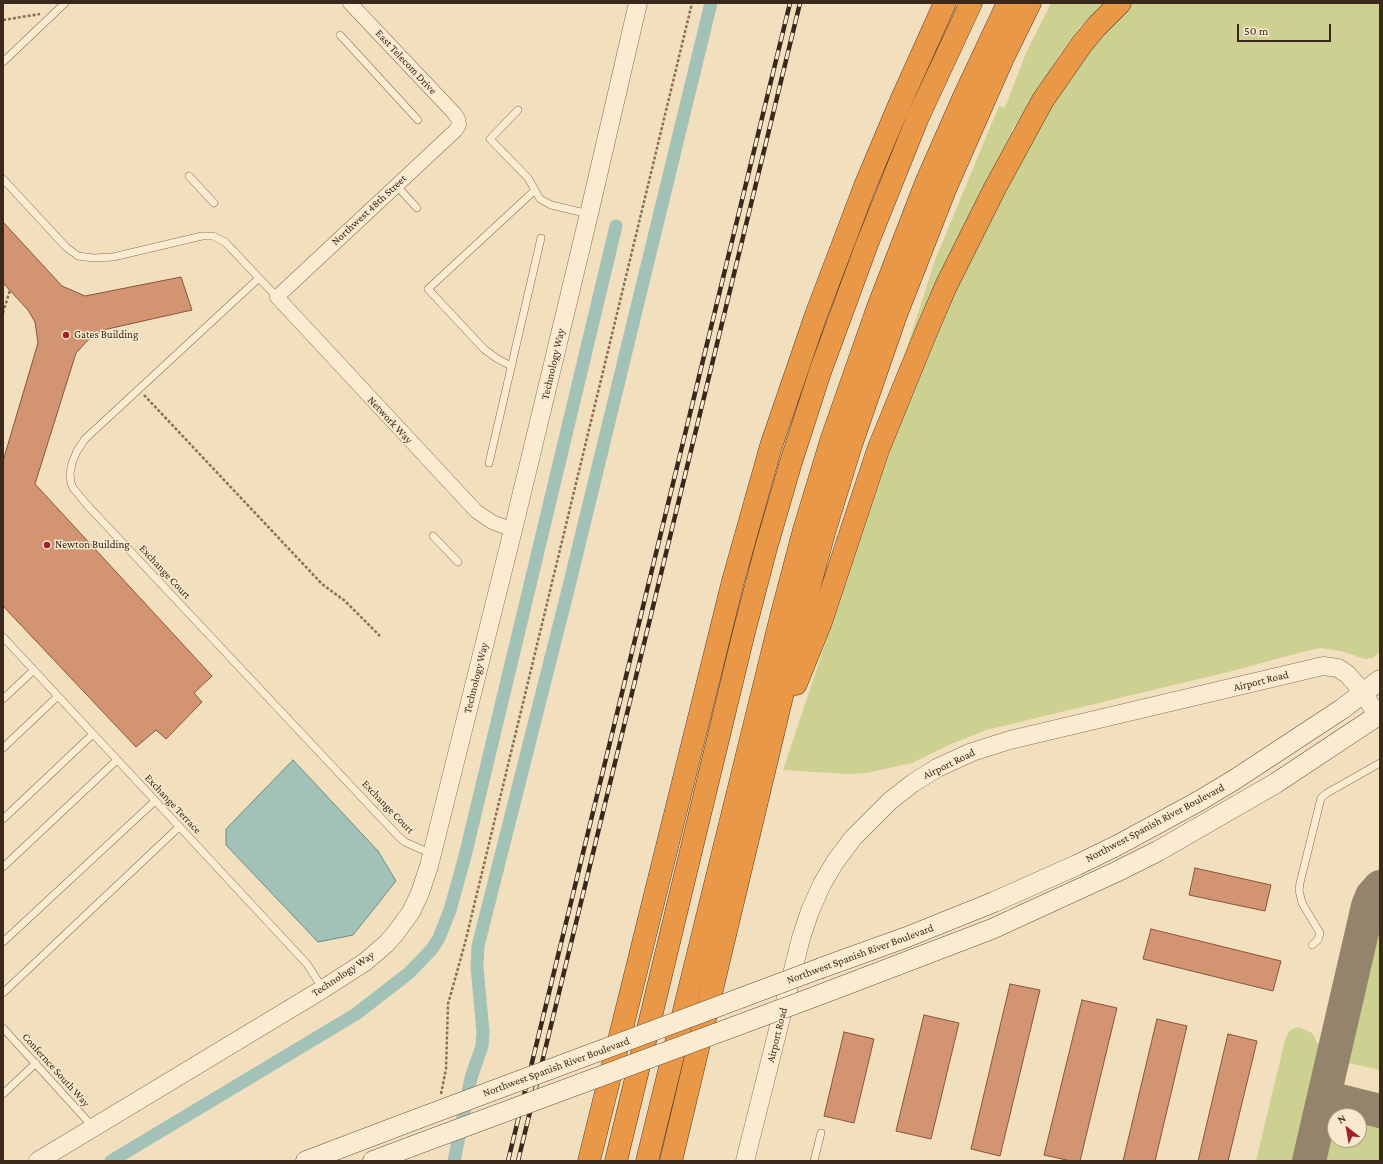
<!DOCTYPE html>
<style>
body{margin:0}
#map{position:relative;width:1383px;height:1164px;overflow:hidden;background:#f1dfbe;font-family:"Crimson Pro",serif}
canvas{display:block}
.frame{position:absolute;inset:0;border:4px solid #39281b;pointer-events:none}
.north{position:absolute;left:1327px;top:1108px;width:40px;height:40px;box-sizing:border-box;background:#f8e9ce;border:1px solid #ac9c86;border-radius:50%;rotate:329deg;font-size:11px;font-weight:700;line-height:16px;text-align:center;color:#39281b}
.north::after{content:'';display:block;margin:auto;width:14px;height:18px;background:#9e2129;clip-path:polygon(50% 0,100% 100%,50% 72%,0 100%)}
.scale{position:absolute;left:1237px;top:24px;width:94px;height:18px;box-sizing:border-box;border:2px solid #39281b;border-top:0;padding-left:5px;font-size:12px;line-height:14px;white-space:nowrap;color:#39281b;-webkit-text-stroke:3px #f8e9ce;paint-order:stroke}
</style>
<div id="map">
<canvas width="1383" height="1164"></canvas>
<div class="frame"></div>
<div class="north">N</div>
<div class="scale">50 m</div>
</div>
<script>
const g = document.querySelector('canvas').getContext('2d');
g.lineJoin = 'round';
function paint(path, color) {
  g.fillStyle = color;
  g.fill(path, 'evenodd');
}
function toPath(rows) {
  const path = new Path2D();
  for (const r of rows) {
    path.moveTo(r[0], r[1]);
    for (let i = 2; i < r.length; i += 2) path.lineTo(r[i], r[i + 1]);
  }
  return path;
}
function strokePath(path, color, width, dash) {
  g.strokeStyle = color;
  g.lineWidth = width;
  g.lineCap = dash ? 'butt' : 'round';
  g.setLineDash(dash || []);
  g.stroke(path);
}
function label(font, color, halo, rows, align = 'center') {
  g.font = font + ' "Crimson Pro",serif';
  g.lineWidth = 3;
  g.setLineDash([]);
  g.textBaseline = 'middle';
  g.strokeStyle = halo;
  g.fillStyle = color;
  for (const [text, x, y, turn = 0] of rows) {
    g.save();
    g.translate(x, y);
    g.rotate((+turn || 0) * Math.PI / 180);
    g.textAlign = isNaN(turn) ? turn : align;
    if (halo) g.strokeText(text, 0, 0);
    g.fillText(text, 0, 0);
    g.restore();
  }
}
paint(toPath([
 [1051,3,1104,3,1080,27,1060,54,1028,107,1011,131,1018,136,898,376,935,260,999,106,1005,108,1026,53],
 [1133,3,1380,3,1380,652,1373,658,1365,659,1341,651,1320,648,1302,652,1232,671,986,730,949,745,912,763,866,773,849,774,783,770,911,387,1001,194,1074,67,1108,25],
 [1380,915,1380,1070,1344,1062,1378,919],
 [1298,1027,1312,1033,1319,1046,1320,1058,1295,1161,1256,1161,1285,1040,1289,1031,1293,1029],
 [1359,1120,1380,1125,1380,1161,1319,1161,1326,1134,1333,1125,1335,1124,1335,1140,1359,1140]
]), '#ccd091');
const water = toPath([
 [293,760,378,851,396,881,353,935,318,942,226,845,226,829,293,760]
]);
paint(water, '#a2c2b7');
strokePath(water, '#689084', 1);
strokePath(toPath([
 [111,1161,356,1014,409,973,432,949,439,938,450,910,465,856,616,226],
 [454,1161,471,1078,482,1046,483,1032,477,967,478,946,569,586,711,3]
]), '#a2c2b7', 13);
strokePath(toPath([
 [1324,1097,1380,1111],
 [1309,1161,1368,906,1372,896,1380,887]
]), '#95846c', 34);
const building = toPath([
 [3,222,62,286,85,296,181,277,192,310,103,330,88,340,76,353,35,484,212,676,194,693,202,702,166,739,156,730,136,747,3,606,3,461,38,343,35,322,28,310,3,283,3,222],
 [1195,868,1271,885,1265,911,1189,895,1195,868],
 [1151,929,1281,961,1273,991,1143,959,1151,929],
 [1010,984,1040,990,1000,1156,971,1149,1010,984],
 [1082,1000,1117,1008,1080,1161,1071,1161,1044,1155,1082,1000],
 [924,1015,959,1023,931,1139,896,1131,924,1015],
 [1157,1019,1187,1026,1155,1161,1123,1161,1157,1019],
 [844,1032,874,1039,854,1123,824,1116,844,1032],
 [1228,1034,1257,1041,1228,1161,1198,1161,1228,1034]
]);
paint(building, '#d29471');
strokePath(building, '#8b5539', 1);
const service = toPath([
 [340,35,418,120],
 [3,62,65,3],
 [518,110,490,139,528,178,540,199,551,205,589,214],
 [189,176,214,203],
 [3,179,66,247,78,256,94,258,113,257,202,236,213,236,225,242,277,297],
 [396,185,417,208],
 [259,278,85,439,77,451,72,463,70,474,71,483,73,488,88,506,398,836,405,842,432,854],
 [511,366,496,358,484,349,428,289,534,191],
 [489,463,541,238],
 [433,536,458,562],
 [3,637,307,964,323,989],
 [3,699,34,670],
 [3,748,58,696],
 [3,819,93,734],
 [3,867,117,760],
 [3,942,155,801],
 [1312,945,1318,940,1320,933,1302,903,1299,890,1300,883,1321,798,1327,793,1380,763],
 [3,993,179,827],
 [3,1028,93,1127],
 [3,1094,36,1063],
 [814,1161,821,1133]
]);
const minor = toPath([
 [350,3,454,113,458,119,459,125,456,130,277,297,476,511,492,522,513,530]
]);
const tertiary = toPath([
 [38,1161,323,989,365,962,386,944,395,934,411,912,420,893,429,866,513,530,589,214,638,3],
 [745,1161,801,938,810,911,822,884,835,862,853,838,890,801,913,783,937,768,972,752,1010,740,1323,666,1338,668,1347,674,1356,684,1378,715]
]);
const secondary = toPath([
 [821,968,907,937,994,902,1077,865,1118,845,1199,801,1234,780,1342,709,1380,680],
 [814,997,992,929,1116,872,1158,851,1276,783,1380,714],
 [306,1161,417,1119],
 [373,1161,410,1147]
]);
const motorway = toPath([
 [796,684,821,622,878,450,925,335,946,286,995,188,1043,100,1082,44,1097,26,1120,3],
 [589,1161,733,581,771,446,816,315,865,186,900,103,945,3],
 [616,1161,743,636,766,548,791,462,820,372,867,244,918,117,971,3],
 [647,1161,781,617,804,530,831,441,877,310,926,183,963,99,1008,3],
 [671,1161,800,621,824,533,851,445,896,315,946,187,1002,60,1030,3]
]);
strokePath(service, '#8a6f55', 8);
strokePath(minor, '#8a6f55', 15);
strokePath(tertiary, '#8a6f55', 19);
strokePath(secondary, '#6c5039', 21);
strokePath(motorway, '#583d2a', 23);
strokePath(toPath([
 [3,20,40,14],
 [3,313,10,290],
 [144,395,322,584,345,601,380,636],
 [3,458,4,457],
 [441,1094,446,1069,448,1004,465,943,692,3]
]), '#8a6f55', 2.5, [3, 2]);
strokePath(service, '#fbecd1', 7);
strokePath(minor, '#fbecd1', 14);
strokePath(tertiary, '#fbecd1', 18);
strokePath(secondary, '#fbecd1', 20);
strokePath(motorway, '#e89847', 22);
const rail = toPath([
 [508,1161,790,3],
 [518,1161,800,3]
]);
strokePath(rail, '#39281b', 4.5);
strokePath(rail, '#f8e9ce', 3, [9]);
const secondaryBridge = toPath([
 [417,1119,821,968],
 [410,1147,814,997]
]);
strokePath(secondaryBridge, '#6c5039', 21, []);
strokePath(secondaryBridge, '#fbecd1', 20);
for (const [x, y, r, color] of [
 [66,335,4,"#9e2129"],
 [47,545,4,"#9e2129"]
]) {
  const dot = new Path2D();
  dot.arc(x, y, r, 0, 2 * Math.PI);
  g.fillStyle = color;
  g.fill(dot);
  strokePath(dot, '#f8e9ce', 1.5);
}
label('11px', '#39281b', '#f8e9ce', [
 ["East Telecom Drive",406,62,47],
 ["Northwest 48th Street",369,210,-43],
 ["Technology Way",553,364,-77],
 ["Network Way",390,420,47],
 ["Exchange Court",165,572,47],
 ["Technology Way",476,678,-76],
 ["Airport Road",1261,681,-14],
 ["Airport Road",949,764,-26],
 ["Exchange Terrace",173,804,47],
 ["Exchange Court",388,807,46],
 ["Northwest Spanish River Boulevard",1155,823,-28],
 ["Northwest Spanish River Boulevard",860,954,-20],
 ["Technology Way",343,974,-34],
 ["Airport Road",777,1035,-76],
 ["Northwest Spanish River Boulevard",556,1067,-20],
 ["Confernce South Way",56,1070,48]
]);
label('11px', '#39281b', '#f8e9ce', [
 ["Gates Building",74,335],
 ["Newton Building",55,545]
], 'left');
</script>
